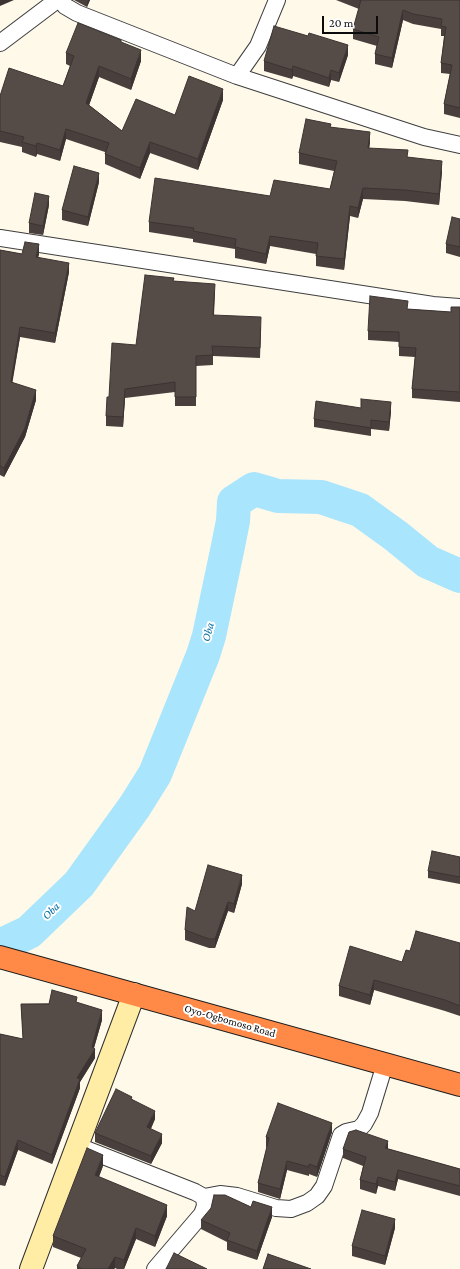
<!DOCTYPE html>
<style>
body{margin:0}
#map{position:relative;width:460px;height:1269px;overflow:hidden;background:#fff9ea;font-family:"Crimson Pro",serif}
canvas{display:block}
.scale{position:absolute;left:322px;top:16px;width:56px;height:18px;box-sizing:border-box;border:2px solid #0b0b0b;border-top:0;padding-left:5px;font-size:12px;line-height:14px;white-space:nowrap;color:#0b0b0b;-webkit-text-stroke:3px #fff;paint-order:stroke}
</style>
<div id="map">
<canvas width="460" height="1269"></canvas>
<div class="scale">20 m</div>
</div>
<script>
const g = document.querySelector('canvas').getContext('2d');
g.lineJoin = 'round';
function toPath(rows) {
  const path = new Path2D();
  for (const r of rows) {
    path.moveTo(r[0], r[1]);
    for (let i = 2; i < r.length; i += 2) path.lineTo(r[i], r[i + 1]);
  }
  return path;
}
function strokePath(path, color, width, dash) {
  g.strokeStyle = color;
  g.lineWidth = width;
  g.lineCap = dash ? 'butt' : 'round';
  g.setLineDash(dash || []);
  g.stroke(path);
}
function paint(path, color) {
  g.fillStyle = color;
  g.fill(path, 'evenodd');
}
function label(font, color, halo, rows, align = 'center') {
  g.font = font + ' "Crimson Pro",serif';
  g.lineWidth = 4;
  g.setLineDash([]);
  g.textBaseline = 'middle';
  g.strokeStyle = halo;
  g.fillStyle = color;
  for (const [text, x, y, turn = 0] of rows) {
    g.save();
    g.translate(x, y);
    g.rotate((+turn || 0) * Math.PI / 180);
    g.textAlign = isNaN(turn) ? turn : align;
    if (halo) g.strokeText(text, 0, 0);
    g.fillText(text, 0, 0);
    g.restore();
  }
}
strokePath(toPath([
 [0,946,29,932,79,884,135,806,155,774,203,655,209,636,227,551,233,521,234,502,254,489,278,496,321,497,360,510,396,536,428,562,460,576]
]), '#a9e5fc', 34);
const street = toPath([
 [62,0,65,6,77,13,237,76,424,137,460,145],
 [0,43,57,0],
 [237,76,258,46,277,0],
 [0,238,433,305,460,307],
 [83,1148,195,1192,204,1197,205,1206,202,1214,155,1269],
 [204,1197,220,1194,237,1196,276,1208,291,1209,307,1203,317,1196,324,1186,341,1135,346,1132,359,1129,364,1124,370,1113,385,1064]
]);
const secondary = toPath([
 [31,1269,134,994]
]);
const highway = toPath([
 [0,957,460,1085]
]);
strokePath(street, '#3e3e3e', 18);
strokePath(secondary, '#2d2d2d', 24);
strokePath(highway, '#1c1c1c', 24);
strokePath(street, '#fff', 16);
strokePath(secondary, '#ffeca5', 22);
strokePath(highway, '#ff8a48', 22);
paint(toPath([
 [74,0,90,0,87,7],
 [336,0,460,0,460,118,444,114,444,104,450,74,441,73,441,63,444,36,441,36,441,29,413,24,403,20,392,68,375,64,375,54,377,46,353,39,353,29,359,9],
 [121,42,141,61,131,90,99,77,89,105,122,131,223,100,198,170,150,153,140,179,105,164,105,152,66,139,60,161,37,154,36,157,22,152,22,147,0,142,0,96,63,86,70,66,66,64,66,53],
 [348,55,339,82,331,80,329,87,293,76,292,79,264,71,264,61],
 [331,127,370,142,369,148,408,157,442,171,439,205,405,201,363,199,358,218,350,216,344,270,316,266,316,254,270,246,266,264,235,258,235,249,193,242,193,239,149,232,149,222,270,196,330,189,334,171,299,164,299,153],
 [99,182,88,226,62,220,62,210],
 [49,205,43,235,29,233,29,223],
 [460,219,460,257,446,253,446,244],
 [0,250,22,254,39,254,38,257,69,272,55,343,20,337,12,382,36,400,25,437,4,477,0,475],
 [174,281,215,293,214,315,261,327,260,358,213,356,213,365,196,366,196,406,175,406,175,392,125,398,123,427,106,426,106,416,109,397,136,345],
 [460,307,460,402,412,398,412,389,415,357,399,356,399,342,368,340,368,331,408,309,451,312],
 [361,408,391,411,389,431,371,429,371,436,314,427,314,419],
 [460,857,460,884,428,878,428,871],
 [242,884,234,913,228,911,215,948,209,948,185,940,185,930,195,911],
 [460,943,460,1016,445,1011,374,990,370,1005,339,996,339,986,402,962,410,951],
 [77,1003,102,1020,94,1048,95,1058,80,1082,80,1088,52,1164,18,1150,5,1186,0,1185,0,1034,23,1039,21,1004],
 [132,1099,155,1119,151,1129,162,1143,151,1164,95,1142,95,1133],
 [332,1132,317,1177,309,1174,309,1176,287,1170,280,1199,258,1192,258,1183,267,1147,266,1147,266,1137],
 [343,1149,388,1149,460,1169,460,1196,398,1179,395,1191,378,1186,376,1194,360,1189,360,1180,363,1166,343,1158],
 [103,1166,99,1177,167,1216,155,1247,136,1239,124,1269,117,1269,115,1268,114,1269,77,1269,77,1266,81,1258,53,1247,53,1236],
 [251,1207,272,1217,257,1260,227,1250,227,1242,201,1229,201,1220],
 [395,1228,385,1265,352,1256,352,1246]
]), '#49403d');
paint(toPath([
 [0,0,14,0,0,6],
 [88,0,90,0,87,7,87,2],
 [403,10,403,20,392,68,392,58],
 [348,45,348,55,339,82,339,73],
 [141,50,141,61,131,90,131,79],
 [99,66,99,77,86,114,86,103],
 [293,66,293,76,292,79,292,70],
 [331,70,331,80,329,87,329,78],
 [223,89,223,100,198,170,198,159],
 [66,129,66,139,60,161,60,150],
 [370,132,370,142,368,158,368,148],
 [150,142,150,153,140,179,140,168],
 [37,143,37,154,36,157,36,146],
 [442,161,442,171,439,205,439,194],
 [99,173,99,182,88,226,88,217],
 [363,188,363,199,358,218,358,208],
 [49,196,49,205,43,235,43,226],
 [350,206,350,216,344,270,344,259],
 [270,236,270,246,266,264,266,254],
 [39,244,39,254,36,266,36,257],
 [69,263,69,272,55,343,55,333],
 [20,327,20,337,11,391,11,382],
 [125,389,125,398,123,427,123,417],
 [36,390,36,400,25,437,4,477,4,468],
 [391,402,391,411,389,431,389,422],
 [242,875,242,884,234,913,234,904],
 [228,902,228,911,215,948,215,939],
 [374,980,374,990,370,1005,370,995],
 [102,1010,102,1020,93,1051,95,1049,95,1058,80,1082,80,1088,52,1164,52,1155,77,1078,92,1047],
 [155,1111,155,1119,147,1136,147,1127],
 [332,1123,332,1132,317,1177,317,1167],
 [162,1134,162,1143,151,1164,151,1156],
 [18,1140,18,1150,5,1186,5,1177],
 [388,1141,388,1151,385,1148],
 [103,1155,103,1166,95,1186,95,1175],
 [287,1161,287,1170,280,1199,280,1189],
 [398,1170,398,1179,395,1191,395,1182],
 [378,1177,378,1186,376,1194,376,1184],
 [167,1205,167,1216,155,1247,155,1236],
 [272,1207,272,1217,257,1260,257,1251],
 [395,1219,395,1228,385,1265,385,1256],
 [136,1228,136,1239,124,1269,124,1260],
 [115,1257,115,1268,114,1269,108,1269]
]), '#3c3432');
const building = toPath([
 [360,0,460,0,460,108,444,104,452,65,441,63,446,27,441,26,442,19,413,14,403,10,392,58,375,54,379,37,353,29,361,0,360,0],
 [78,23,121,40,121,42,141,50,131,79,99,66,86,103,122,131,136,99,175,115,189,76,223,89,198,159,150,142,140,168,105,154,109,143,66,129,60,150,37,143,36,146,22,142,24,137,0,131,0,96,9,68,63,86,74,56,66,53,78,23],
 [274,26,308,36,309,33,348,45,339,73,331,70,329,78,293,66,292,70,264,61,274,26],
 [306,119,331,124,330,127,370,132,368,148,408,150,407,157,442,161,439,194,405,190,363,188,358,208,350,206,344,259,316,256,318,243,270,236,266,254,235,247,236,239,193,231,194,228,149,222,155,178,270,196,274,180,330,189,337,161,299,153,306,119],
 [74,166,99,173,88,217,62,210,74,166],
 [35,193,49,196,43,226,29,223,35,193],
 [452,217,460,219,460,247,446,244,452,217],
 [25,242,39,244,36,257,69,263,55,333,20,327,11,382,36,390,25,428,4,468,0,466,0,250,22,254,25,242],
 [145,275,174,278,173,281,215,284,213,315,261,317,260,348,212,346,213,355,196,356,196,397,175,397,175,382,125,389,123,417,106,416,107,397,109,397,112,343,136,345,145,275],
 [370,296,408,301,407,309,451,312,451,307,460,307,460,392,412,389,416,348,399,347,399,332,368,331,370,296],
 [361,399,391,402,389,422,371,420,371,428,314,419,316,401,361,408,361,399],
 [432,851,460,857,460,877,428,871,432,851],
 [208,865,242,875,234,904,228,902,215,939,209,939,185,930,187,907,195,911,208,865],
 [416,931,460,943,460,1006,445,1000,374,980,370,995,339,986,350,946,402,962,406,950,410,951,416,931],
 [52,990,77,997,76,1002,102,1010,92,1047,95,1049,77,1078,80,1079,52,1155,18,1140,5,1177,0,1175,0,1034,23,1039,21,1004,49,1004,52,990],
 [116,1089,132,1097,131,1099,155,1111,147,1127,162,1134,151,1156,95,1133,116,1089],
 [278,1103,332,1123,317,1167,309,1164,309,1167,287,1161,280,1189,258,1183,269,1138,266,1137,278,1103],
 [356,1130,388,1141,385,1148,460,1169,460,1186,398,1170,395,1182,378,1177,376,1184,360,1180,366,1157,343,1149,349,1132,356,1130],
 [87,1148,103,1155,95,1175,167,1205,155,1236,136,1228,124,1260,115,1257,108,1269,82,1269,77,1266,86,1249,53,1236,87,1148],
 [214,1195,225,1195,251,1207,253,1201,272,1207,257,1251,227,1240,230,1233,201,1220,211,1208,214,1195],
 [362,1210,395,1219,385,1256,352,1246,362,1210],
 [174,1253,207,1269,166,1269,174,1253],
 [268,1254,311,1269,263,1269,268,1254]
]);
paint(building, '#554b47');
strokePath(building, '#3c3432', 1);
label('11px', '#0b0b0b', '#fff', [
 ["Oyo-Ogbomoso Road",230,1021,16]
]);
label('italic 12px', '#0a72a7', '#fff', [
 ["Oba",208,632,-74],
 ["Oba",51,911,-44]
]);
</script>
